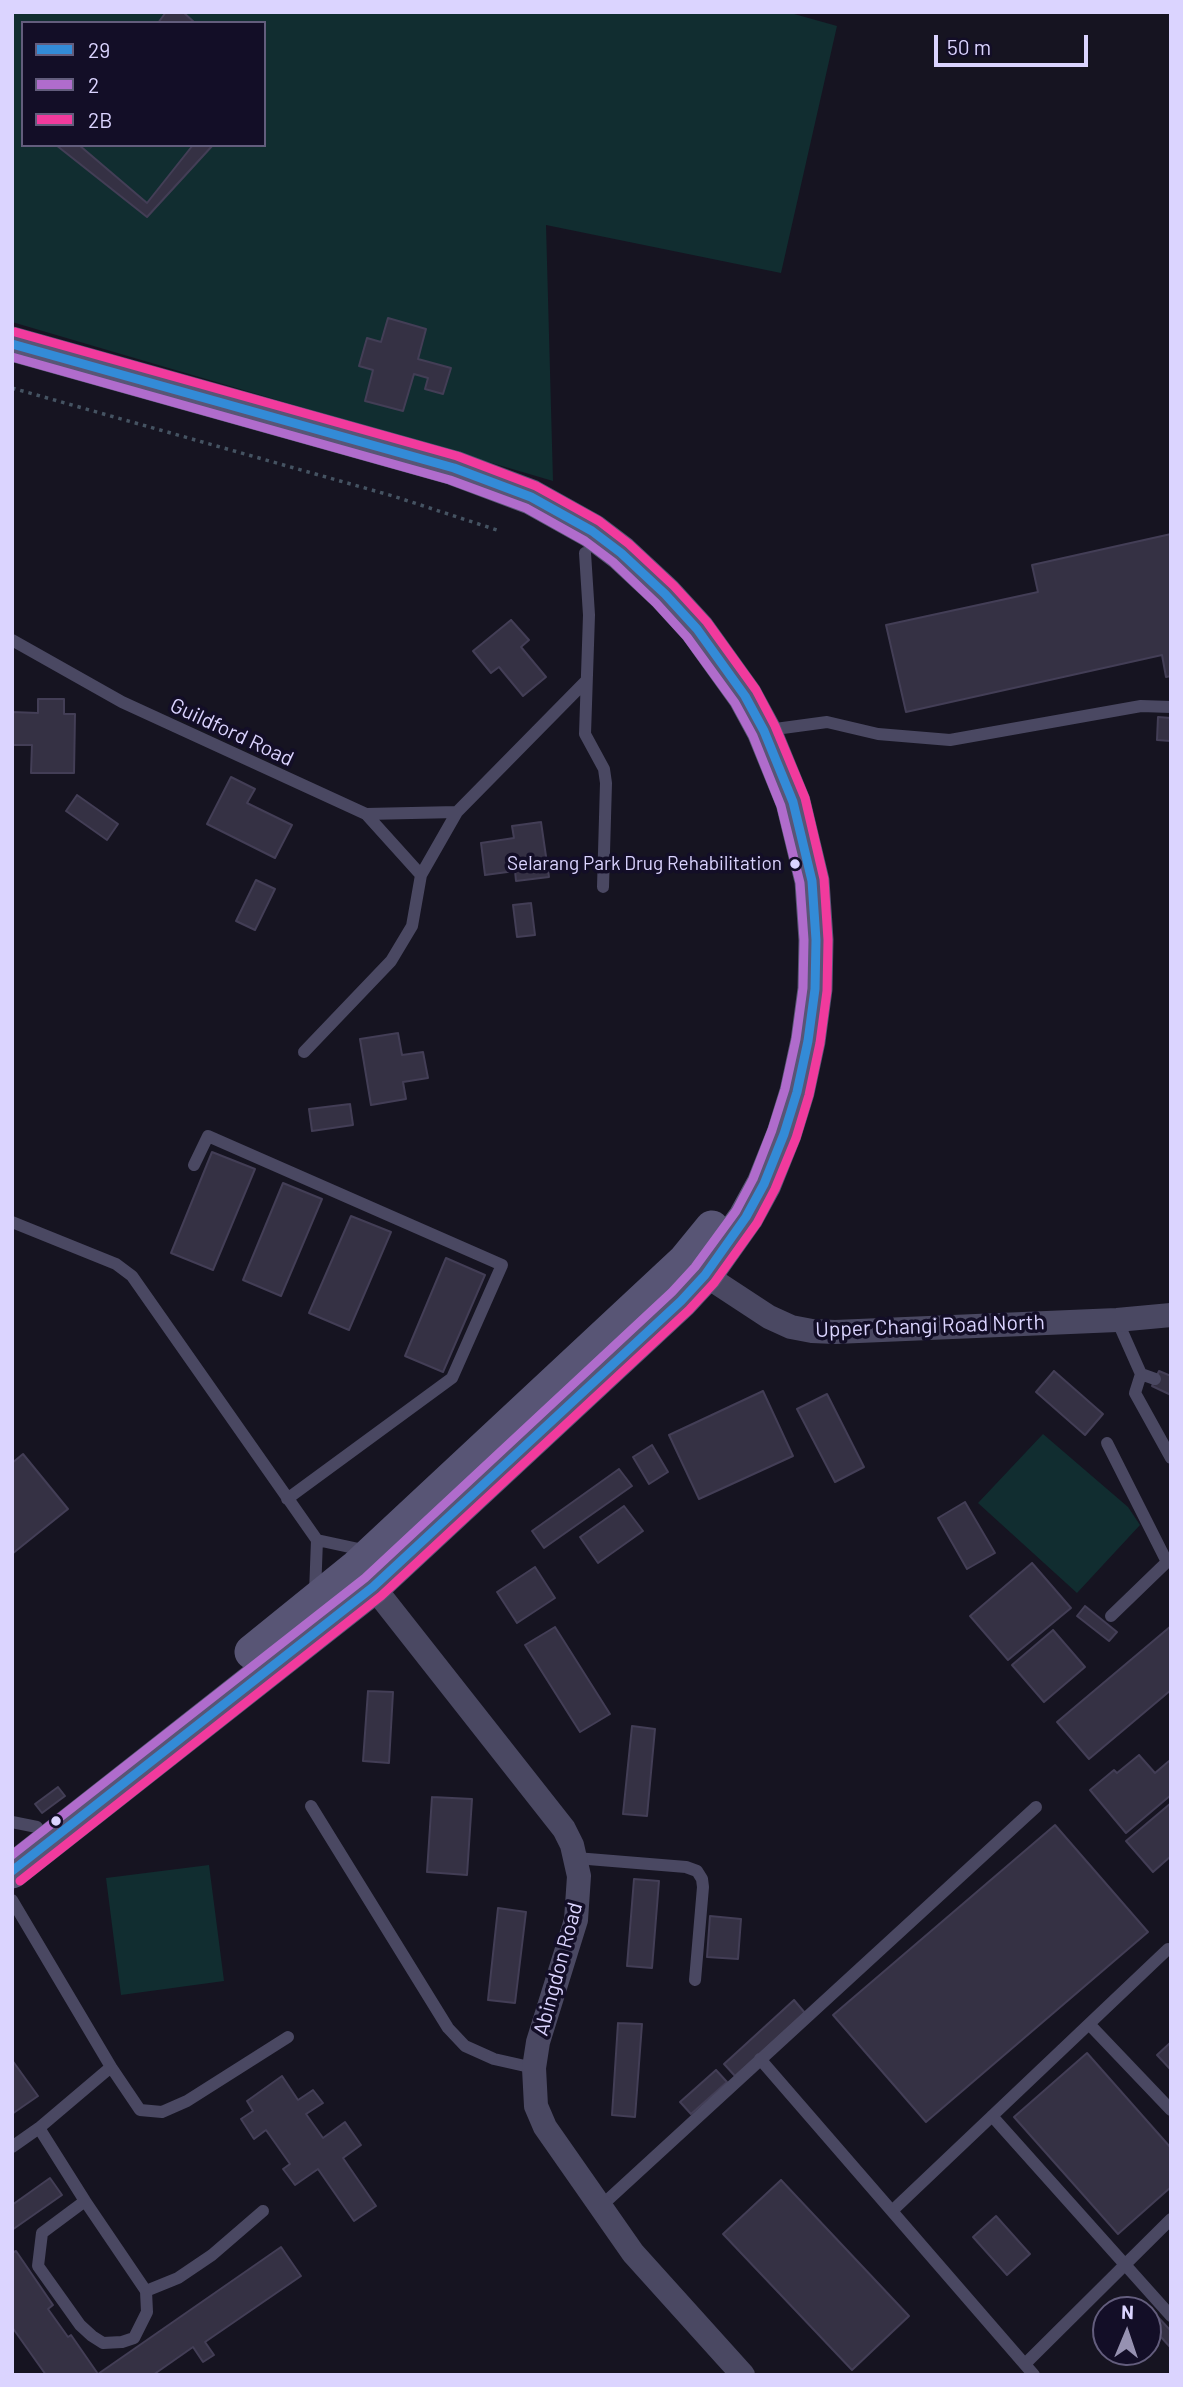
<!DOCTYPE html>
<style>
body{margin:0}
#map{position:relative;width:1183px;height:2387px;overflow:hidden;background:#161421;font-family:Barlow,sans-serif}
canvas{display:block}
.frame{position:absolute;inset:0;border:14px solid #dbd4ff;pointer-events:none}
.legend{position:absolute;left:21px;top:21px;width:245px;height:126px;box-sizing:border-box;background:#130e27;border:2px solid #635d7d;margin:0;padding:9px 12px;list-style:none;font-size:21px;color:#dbd4ff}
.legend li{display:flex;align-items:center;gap:14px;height:35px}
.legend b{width:35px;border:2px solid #635d7d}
.north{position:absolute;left:1092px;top:2296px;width:70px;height:70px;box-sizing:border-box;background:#130e27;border:2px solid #635d7d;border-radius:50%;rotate:2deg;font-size:19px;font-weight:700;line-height:28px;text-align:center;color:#dbd4ff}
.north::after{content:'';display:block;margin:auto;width:24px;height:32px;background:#9691b1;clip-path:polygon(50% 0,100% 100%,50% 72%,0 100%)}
.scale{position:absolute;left:934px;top:35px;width:154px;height:32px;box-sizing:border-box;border:4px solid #dbd4ff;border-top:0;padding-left:9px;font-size:21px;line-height:24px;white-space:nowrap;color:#dbd4ff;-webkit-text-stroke:5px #130e27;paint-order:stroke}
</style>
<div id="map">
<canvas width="1183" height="2387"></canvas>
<div class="frame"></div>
<ul class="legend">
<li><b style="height:9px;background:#338bd7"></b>29</li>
<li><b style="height:9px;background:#b06ccc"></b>2</li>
<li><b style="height:9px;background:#f13a9d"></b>2B</li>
</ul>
<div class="north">N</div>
<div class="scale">50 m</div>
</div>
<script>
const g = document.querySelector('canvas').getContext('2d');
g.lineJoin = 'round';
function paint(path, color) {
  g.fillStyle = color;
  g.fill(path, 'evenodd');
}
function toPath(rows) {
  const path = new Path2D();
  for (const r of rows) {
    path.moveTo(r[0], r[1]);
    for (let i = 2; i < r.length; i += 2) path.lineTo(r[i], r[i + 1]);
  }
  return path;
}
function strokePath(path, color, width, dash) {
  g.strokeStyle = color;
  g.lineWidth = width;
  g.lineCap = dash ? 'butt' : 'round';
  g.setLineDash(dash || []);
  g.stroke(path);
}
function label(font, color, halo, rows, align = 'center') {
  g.font = font + ' Barlow,sans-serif';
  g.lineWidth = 7;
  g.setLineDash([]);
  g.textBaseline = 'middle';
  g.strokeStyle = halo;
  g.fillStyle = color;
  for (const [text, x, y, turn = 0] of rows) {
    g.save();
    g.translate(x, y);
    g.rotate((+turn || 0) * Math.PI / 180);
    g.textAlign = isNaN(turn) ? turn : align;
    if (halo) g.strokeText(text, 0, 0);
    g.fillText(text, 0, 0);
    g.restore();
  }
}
paint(toPath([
 [12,12,787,12,837,26,781,273,546,225,553,481,12,322],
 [23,23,264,23,264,145,23,145],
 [1043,1434,1128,1507,1140,1525,1077,1593,978,1503],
 [209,1865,224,1981,121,1995,106,1878]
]), '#112d30');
const building = toPath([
 [166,12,183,12,195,23,158,23,166,12],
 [56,145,79,145,147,203,193,145,213,145,147,217,56,145],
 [388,318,426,329,418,359,451,368,443,394,425,389,428,378,414,374,403,411,365,401,373,370,359,366,367,338,381,342,388,318],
 [1171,534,1171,676,1166,677,1162,655,906,712,886,625,1038,592,1032,565,1171,534],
 [511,620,529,640,521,647,546,677,523,696,499,667,491,673,473,651,511,620],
 [38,699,64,699,64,714,75,714,74,773,31,773,32,745,12,745,12,712,38,713,38,699],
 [1158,717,1171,718,1171,741,1157,740,1158,717],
 [231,777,255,789,247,803,292,825,275,858,207,824,231,777],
 [77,795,118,824,107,840,66,811,77,795],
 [541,822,549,877,516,881,515,871,485,875,481,843,514,838,512,826,541,822],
 [256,880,275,889,255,930,236,921,256,880],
 [531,903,535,935,517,937,513,905,531,903],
 [398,1033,402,1055,423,1052,428,1078,403,1082,406,1099,371,1105,360,1039,398,1033],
 [350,1104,353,1125,312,1131,309,1109,350,1104],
 [212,1152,255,1169,213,1270,171,1253,212,1152],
 [283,1183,322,1199,281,1296,243,1280,283,1183],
 [351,1216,391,1232,349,1330,309,1313,351,1216],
 [446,1258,485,1275,443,1372,405,1356,446,1258],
 [1054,1371,1103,1414,1085,1435,1036,1392,1054,1371],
 [1159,1371,1171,1376,1171,1395,1152,1386,1159,1371],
 [763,1391,793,1456,699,1499,669,1435,763,1391],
 [827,1394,864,1467,835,1482,797,1409,827,1394],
 [652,1445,668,1472,649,1484,633,1457,652,1445],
 [23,1454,68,1509,12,1554,12,1463,23,1454],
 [619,1469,632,1486,544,1548,532,1531,619,1469],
 [965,1502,995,1553,967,1569,938,1518,965,1502],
 [624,1506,643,1531,598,1563,580,1537,624,1506],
 [1032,1563,1071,1608,1008,1660,970,1616,1032,1563],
 [535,1567,555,1598,517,1623,497,1592,535,1567],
 [1085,1606,1117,1632,1109,1641,1077,1616,1085,1606],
 [1171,1626,1171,1690,1089,1759,1057,1722,1171,1626],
 [555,1627,610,1714,580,1732,525,1645,555,1627],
 [1053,1630,1085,1667,1044,1702,1012,1665,1053,1630],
 [368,1691,393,1692,389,1763,363,1761,368,1691],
 [632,1726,655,1729,647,1816,623,1814,632,1726],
 [1139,1755,1155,1773,1169,1761,1171,1763,1171,1795,1126,1833,1090,1790,1114,1770,1117,1773,1139,1755],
 [58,1787,65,1796,42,1813,35,1804,58,1787],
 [432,1797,472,1799,467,1875,427,1872,432,1797],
 [1171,1803,1171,1856,1153,1872,1126,1841,1171,1803],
 [1055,1825,1148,1932,926,2122,833,2015,1055,1825],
 [634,1879,659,1881,652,1968,627,1966,634,1879],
 [498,1908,526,1912,515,2003,488,2000,498,1908],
 [710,1916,741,1919,738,1959,707,1957,710,1916],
 [794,2000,805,2013,735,2076,724,2064,794,2000],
 [618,2023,642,2024,635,2117,612,2115,618,2023],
 [1171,2042,1171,2070,1157,2055,1171,2042],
 [1087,2053,1171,2148,1171,2187,1118,2234,1014,2117,1087,2053],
 [12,2060,38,2096,12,2114,12,2060],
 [716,2070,727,2082,691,2114,680,2102,716,2070],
 [282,2076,298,2100,313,2090,323,2103,306,2114,323,2138,345,2122,361,2145,343,2158,376,2206,354,2221,318,2169,295,2185,283,2169,290,2164,266,2130,254,2139,241,2119,253,2111,247,2101,282,2076],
 [50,2178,62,2195,12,2230,12,2205,50,2178],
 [781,2180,909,2316,852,2370,723,2234,781,2180],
 [996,2216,1030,2254,1007,2275,973,2237,996,2216],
 [281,2247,301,2276,205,2342,214,2355,203,2362,193,2347,153,2375,46,2375,12,2327,12,2253,16,2251,53,2305,48,2309,68,2337,71,2335,98,2374,281,2247],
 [1156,2315,1171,2331,1171,2348,1148,2323,1156,2315]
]);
paint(building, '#353144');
strokePath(building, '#433e56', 2);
strokePath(toPath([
 [12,388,393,496,500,531]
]), '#455362', 3.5, [3.5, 5]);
strokePath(toPath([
 [585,553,589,615,585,734,604,769,606,783,603,887],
 [12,640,122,702,366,814,421,875],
 [768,730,827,722,878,734,950,740,1141,706,1171,707],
 [366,814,457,812],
 [304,1052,391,961,412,926,421,875,457,812,586,681],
 [194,1165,208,1136,502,1265,452,1378,287,1499],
 [12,1222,116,1264,132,1276,317,1540,315,1593],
 [1117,1320,1141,1374],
 [1155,1379,1141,1374,1135,1393,1171,1458],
 [1107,1443,1166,1560],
 [317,1540,368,1551],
 [1111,1616,1171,1558],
 [311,1806,448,2028,465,2046,494,2059,534,2068],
 [12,1822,37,1827],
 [576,1858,686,1867,697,1871,702,1879,703,1887,695,1980],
 [12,1900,111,2067,140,2110,162,2112,187,2101,288,2037],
 [1089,2024,1171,2110],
 [760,2059,1034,2375],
 [992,2116,1171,2316],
 [39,2128,85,2201,146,2291,147,2312,134,2338,122,2342,103,2343,92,2336,80,2325,38,2266,42,2233,85,2201],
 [12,2147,39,2128,111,2067],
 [600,2207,1036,1807],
 [892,2211,1168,1949],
 [146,2291,178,2278,212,2255,263,2211],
 [1025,2364,1171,2219]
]), '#4a4862', 12);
strokePath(toPath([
 [705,1275,769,1317,791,1327,812,1331,835,1332,1117,1320,1171,1315],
 [364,1575,564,1829,572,1845,579,1876,576,1920,538,2042,534,2068,536,2106,545,2127,633,2253,743,2375]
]), '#4a4862', 24);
strokePath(toPath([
 [12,344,454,468,531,497,592,531,621,553,665,594,697,629,745,696,764,731,793,802,812,881,816,940,815,989,808,1041,797,1092,784,1134,764,1184,746,1217,705,1275,681,1301,373,1587,12,1871],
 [252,1652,357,1567,685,1261,712,1228]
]), '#585575', 35);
strokePath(toPath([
 [12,344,454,468,531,497,592,531,621,553,665,594,697,629,745,696,764,731,793,802,812,881,816,940,815,989,808,1041,797,1092,784,1134,764,1184,746,1217,705,1275,681,1301,373,1587,12,1871]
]), '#338bd7', 9);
strokePath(toPath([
 [12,357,450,480,526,508,585,541,613,562,656,603,687,637,735,703,753,736,781,806,800,883,804,940,803,988,796,1039,785,1089,772,1130,753,1179,736,1211,695,1267,672,1292,365,1578,12,1855]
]), '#b06ccc', 9);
strokePath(toPath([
 [15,332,457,456,536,486,599,521,629,544,674,586,707,622,756,690,775,726,805,798,824,879,828,940,827,991,820,1043,809,1095,796,1138,775,1189,757,1223,714,1283,689,1310,381,1596,20,1881]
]), '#f13a9d', 9);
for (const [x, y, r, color] of [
 [795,864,6,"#dbd4ff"],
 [56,1821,6,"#dbd4ff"]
]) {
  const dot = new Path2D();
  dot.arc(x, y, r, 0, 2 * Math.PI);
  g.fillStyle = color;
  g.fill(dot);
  strokePath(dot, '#130e27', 2.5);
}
label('19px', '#dbd4ff', '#130e27', [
 ["Selarang Park Drug Rehabilitation",782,864]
], 'right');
label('21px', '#dbd4ff', '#130e27', [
 ["Guildford Road",232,732,25],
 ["Upper Changi Road North",930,1326,-2],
 ["Abingdon Road",558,1969,-75]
]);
</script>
